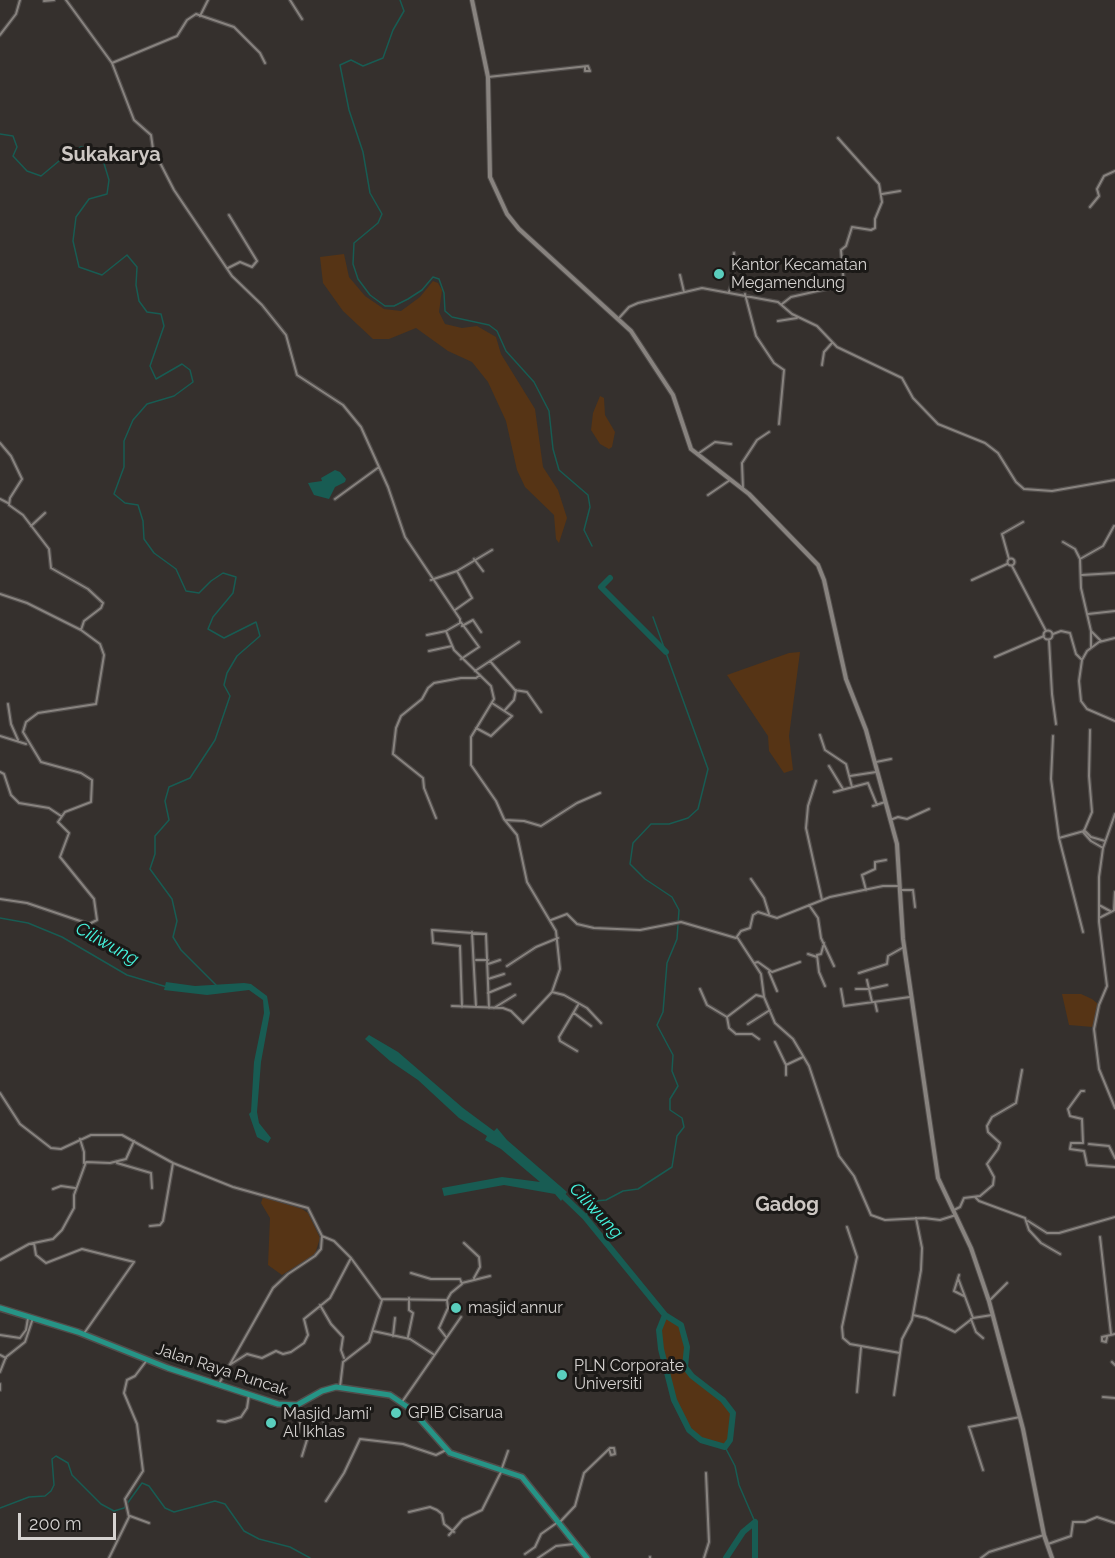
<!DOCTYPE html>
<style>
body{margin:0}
#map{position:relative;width:1115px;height:1558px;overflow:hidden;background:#35302d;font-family:Raleway,sans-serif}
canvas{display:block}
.scale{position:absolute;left:18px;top:1513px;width:98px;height:27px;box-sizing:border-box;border:3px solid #d6d3d1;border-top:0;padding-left:8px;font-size:18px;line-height:21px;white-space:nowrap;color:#d6d3d1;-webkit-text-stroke:4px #1b1917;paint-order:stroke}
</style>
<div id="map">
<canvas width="1115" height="1558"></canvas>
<div class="scale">200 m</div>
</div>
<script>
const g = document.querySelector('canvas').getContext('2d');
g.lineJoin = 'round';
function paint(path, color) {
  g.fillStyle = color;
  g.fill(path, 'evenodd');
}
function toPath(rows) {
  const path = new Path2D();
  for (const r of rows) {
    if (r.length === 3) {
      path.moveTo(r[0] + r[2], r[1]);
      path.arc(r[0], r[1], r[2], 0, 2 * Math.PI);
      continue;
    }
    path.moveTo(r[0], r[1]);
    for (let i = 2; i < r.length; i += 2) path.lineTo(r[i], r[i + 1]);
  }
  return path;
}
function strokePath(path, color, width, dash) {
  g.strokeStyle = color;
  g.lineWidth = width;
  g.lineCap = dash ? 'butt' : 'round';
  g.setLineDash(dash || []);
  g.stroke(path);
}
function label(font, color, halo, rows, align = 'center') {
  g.font = font + ' Raleway,sans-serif';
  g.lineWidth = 6;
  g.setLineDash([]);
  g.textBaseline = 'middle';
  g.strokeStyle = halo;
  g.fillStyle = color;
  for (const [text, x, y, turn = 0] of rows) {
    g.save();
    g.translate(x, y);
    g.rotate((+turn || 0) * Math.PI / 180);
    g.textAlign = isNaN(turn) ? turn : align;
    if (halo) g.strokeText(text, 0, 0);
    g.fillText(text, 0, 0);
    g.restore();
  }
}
paint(toPath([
 [344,254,349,277,365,296,384,309,401,311,420,297,433,281,438,283,442,290,439,312,445,324,462,328,477,326,496,337,501,354,535,409,543,467,558,490,567,518,559,543,556,539,554,515,525,487,517,470,506,421,488,382,472,362,448,351,416,328,389,339,373,339,343,311,323,283,320,257],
 [600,396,604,398,605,415,615,432,612,447,609,449,600,444,591,430,593,413],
 [800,652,789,736,793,770,784,773,769,751,768,736,727,675,789,653],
 [1062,994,1081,994,1092,999,1098,1004,1093,1027,1069,1025],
 [263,1197,302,1209,308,1213,320,1238,315,1254,282,1275,268,1265,270,1218,261,1203],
 [665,1315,681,1325,686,1335,685,1367,692,1376,723,1400,733,1413,730,1440,725,1447,701,1440,689,1430,674,1400,661,1349,659,1330]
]), '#563415');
paint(toPath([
 [335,470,340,472,346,479,345,482,335,487,329,499,314,495,308,483,322,481,321,478],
 [166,982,195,986,244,983,251,984,267,996,270,1013,261,1062,257,1112,259,1123,271,1138,268,1143,257,1137,249,1114,251,1112,254,1062,264,1013,263,1000,249,990,207,995,164,990],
 [369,1035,398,1052,463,1108,494,1131,497,1128,507,1140,567,1192,561,1201,555,1194,504,1185,444,1196,442,1188,502,1177,540,1182,501,1149,485,1140,487,1136,459,1118,418,1080,390,1061,365,1039]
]), '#185c53');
strokePath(toPath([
 [400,0,404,11,393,30,383,58,363,66,351,60,340,65,349,110,363,152,370,193,382,214,378,223,354,243,353,264,358,279,370,295,385,306,394,306,408,299,422,290,433,277,439,279,444,293,445,311,452,317,489,325,497,331,506,351,534,382,549,411,553,449,559,470,588,495,590,507,584,530,592,546],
 [0,134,13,136,17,147,13,156,27,171,41,176,71,151,81,147,92,149,103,160,109,180,107,194,89,199,76,217,73,241,79,267,102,275,127,255,137,267,136,285,139,301,147,312,161,314,164,326,150,366,156,379,182,364,190,370,193,382,174,396,147,404,133,420,124,441,124,467,114,494,125,503,138,505,143,521,144,539,154,553,176,569,186,591,199,593,211,581,223,573,236,577,233,593,213,617,208,629,224,638,256,622,260,636,237,656,227,673,224,685,230,696,215,740,190,778,169,787,165,801,169,820,155,836,155,854,150,869,172,899,177,921,173,937,181,950,217,986],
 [0,918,28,923,62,937,127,975,167,987],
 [585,1217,595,1201,606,1200,623,1191,638,1189,672,1167,677,1136,684,1127,682,1118,670,1110,670,1099,678,1086,672,1071,673,1055,657,1025,663,1012,667,963,677,939,679,910,672,897,645,879,630,864,633,843,651,824,669,824,688,818,698,809,708,769,653,617],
 [725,1447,735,1466,739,1485,755,1522],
 [0,1508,29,1497,45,1496,51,1491,54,1485,52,1459,56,1456,68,1463,72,1475,101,1504,114,1511,124,1508,142,1483,149,1486,165,1508,174,1512,215,1501,225,1504,244,1531,259,1539,290,1547,310,1558]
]), '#185c53', 1.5);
strokePath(toPath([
 [610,578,601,587,666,652],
 [558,1191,585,1217,665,1315,681,1325,687,1347,685,1367,692,1376,723,1400,733,1413,730,1440,725,1447,701,1440,689,1430,674,1400,661,1349,659,1330,665,1315],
 [755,1522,755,1558],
 [726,1558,743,1532,755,1522]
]), '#185c53', 6);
const street = toPath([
 [66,0,112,63,134,120,151,135,153,149,174,190,232,276,262,305,286,335,297,375,343,405,361,427,388,487,405,537,460,619,460,623,446,631,454,650,491,686,494,699,471,737,471,765,496,801,504,819,517,835,527,882,556,931,560,969,552,992,523,1023,511,1011,503,1008,452,1006],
 [290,0,302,19],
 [44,1,54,0],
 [200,16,208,0],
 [0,35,16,14,20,0],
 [112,63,177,36,187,20,196,14,234,27,260,53,265,63],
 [488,77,588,66,590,71,585,71,585,67],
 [882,194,900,191],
 [1090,207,1099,196,1097,189,1104,176,1115,171],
 [228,268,240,262,252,267,257,261,229,215],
 [680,275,684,292],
 [729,292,733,280,734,253],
 [745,294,756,336,774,363,784,370,779,424],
 [782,304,791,297,844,285,841,250,846,246,852,227,871,230,875,228,875,219,882,202,879,184,838,138],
 [619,318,629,307,638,303,702,288,778,302,792,314,817,326,837,347,902,378,913,398,938,424,985,443,998,453,1016,482,1024,489,1052,491,1115,480],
 [778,321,797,318],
 [822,365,824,352,832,343],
 [0,443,11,456,22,479,10,498,9,505,23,515,49,549,51,568,88,589,103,603,101,608,84,621,81,630],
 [699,453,715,442,731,444],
 [743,489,742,463,757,440,769,432],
 [708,495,730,480],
 [0,499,8,503],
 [335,499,379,467],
 [31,526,45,513],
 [1063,542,1075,549,1080,559,1081,588,1091,631,1091,648],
 [1011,562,3.5],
 [474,559,483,571],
 [1009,559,1002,534,1023,522],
 [1080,559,1103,546,1114,526],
 [1012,566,1046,631],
 [1082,575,1115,573],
 [431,580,457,571,492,550],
 [972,580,1007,564],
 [0,594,27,603,81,630,100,644,104,655,96,704,38,713,26,722,23,732,41,762,81,773,92,780,91,802,65,812,58,822,69,833,60,857,94,899,97,920,89,924,27,903,0,899],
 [455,610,472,598,457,571],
 [1088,614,1115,611],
 [460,621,479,647,461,659],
 [462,626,473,620,481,632],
 [1048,635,4.5],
 [1091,631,1101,641],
 [1053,634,1061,631,1070,633,1076,654,1082,660],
 [427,635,446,631],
 [1115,638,1099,642,1087,651,1082,660,1079,681,1081,701,1087,709,1115,721],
 [1049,640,1052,694,1056,724],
 [429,651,452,646],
 [995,657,1044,636],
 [490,661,515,690,527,692,541,712],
 [475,671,519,642],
 [8,704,11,724,18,740],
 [505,710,514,700,516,690],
 [476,728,491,736,512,716,492,703],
 [820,735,825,750,846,764,852,787],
 [0,736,26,744],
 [1053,736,1051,779,1059,838,1083,932],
 [876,762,891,759],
 [829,766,843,789],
 [0,772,4,774,11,795,19,803,49,808,61,816],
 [850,776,876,772],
 [816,781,808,806,806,828,822,900],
 [834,792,868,783,877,805],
 [873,806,885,802],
 [1115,814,1103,848,1099,877,1099,922,1107,986,1099,1005,1094,1029,1099,1069,1115,1108],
 [436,818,424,788,423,778,393,754,396,728,401,716,422,699,428,688,434,683,461,678,476,678,480,675],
 [505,820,524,821,541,826,577,803,600,793],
 [890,820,898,817,907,819,929,809],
 [1084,830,1091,837,1105,841],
 [1083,832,1091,841,1103,848],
 [1059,838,1084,831,1092,812,1089,776,1090,730],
 [751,879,764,898,769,914],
 [866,890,862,875,875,869,875,862,886,860],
 [900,890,913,890,915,907],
 [809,905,818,918,821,938,834,966],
 [1099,905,1110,911],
 [1114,910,1115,892],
 [1099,918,1115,910],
 [551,920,567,914,577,924,594,928,640,930,681,922,736,938,741,931,750,928,753,915,758,912,777,918,830,897,883,886,900,886],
 [472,932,476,1007],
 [737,937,761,974,764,997,775,1023,793,1039,809,1066,839,1156,854,1176,871,1215,885,1220,924,1218,940,1220,956,1215],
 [824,943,821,954,817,955,819,972,825,986],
 [808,954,817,957],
 [476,960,488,960],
 [754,963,758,962,772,972,800,962],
 [488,964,500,960],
 [507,966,536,947,558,938],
 [769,972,777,991],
 [859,973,887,964,888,956,904,947],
 [488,979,504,974],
 [867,980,872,1002],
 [700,989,707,1005,727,1017],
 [841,989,844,1006,910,997],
 [856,989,869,989,887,985],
 [552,992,564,995,587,1008,601,1023],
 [488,993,510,984],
 [875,1002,877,1011],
 [462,1007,460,946,433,943,432,930,486,934,489,1008],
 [494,1008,515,995],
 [574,1013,591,1026],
 [727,1017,756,995,764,997],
 [727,1017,729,1028,736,1034,752,1034,759,1039],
 [748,1024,770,1010],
 [775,1042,786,1065,803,1057],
 [577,1051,560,1041,559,1037,578,1005],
 [786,1075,786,1065],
 [1084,1091,1081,1091,1068,1109,1070,1116,1082,1119,1083,1143,1071,1143,1070,1149,1084,1151,1087,1165,1115,1167],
 [0,1093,20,1124,51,1148,61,1149,91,1135,122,1135,173,1163,233,1187,308,1208,322,1236,321,1249,315,1256,288,1274,273,1288,220,1382],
 [80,1139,84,1152,84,1163],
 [1089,1144,1109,1146,1115,1158],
 [117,1163,151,1173,152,1188],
 [53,1189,61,1186,75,1188],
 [975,1197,979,1201,1025,1218,1029,1230,1041,1243,1060,1254],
 [954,1210,960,1207,964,1198,980,1196,993,1185,994,1177,987,1164,998,1149,1000,1143,988,1132,987,1126,992,1117,1016,1103,1022,1070],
 [1028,1221,1047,1233,1059,1233,1115,1217],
 [150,1226,160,1225,163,1221,173,1163],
 [847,1227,857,1257,842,1327,843,1338,850,1344,900,1353],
 [322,1236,334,1241,351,1258,381,1299,447,1300,448,1308,439,1328,446,1337],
 [1100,1237,1111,1334],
 [34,1243,36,1255,46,1263,82,1249,134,1262,85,1332],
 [464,1243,479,1257,480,1267,474,1278],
 [0,1260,29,1244,53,1239,62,1230,74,1208,74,1195,86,1162,110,1163,126,1159,134,1141],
 [411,1273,431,1279,460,1279,462,1284,451,1293,447,1300],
 [959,1275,954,1291,964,1296],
 [958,1278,973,1318,992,1315],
 [462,1283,490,1276],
 [989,1301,1007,1283],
 [320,1305,331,1324,343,1337,341,1350,344,1358],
 [913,1315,926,1318,955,1332,973,1318],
 [971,1319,976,1332,983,1338],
 [373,1331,410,1339,433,1354],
 [0,1335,20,1338,26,1330,28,1318],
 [393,1336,395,1318],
 [408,1337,413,1313,409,1310,409,1298],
 [1107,1337,1106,1342,1102,1341,1102,1337,1115,1334],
 [0,1355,6,1358],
 [1112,1362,1115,1365],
 [231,1364,247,1354,262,1358,276,1351,283,1354,291,1352,304,1343,308,1335,304,1319,330,1298,351,1258],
 [0,1372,6,1357,25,1342,33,1318],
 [0,1384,0,1390],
 [340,1387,343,1362,369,1342,382,1300],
 [857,1392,861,1347],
 [894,1395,902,1339,912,1320,921,1270,922,1248,916,1218],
 [1103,1397,1115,1398],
 [402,1402,461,1317],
 [291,1407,323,1418,325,1426,323,1434],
 [218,1421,225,1422,241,1417,247,1408,249,1395],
 [297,1437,302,1412],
 [302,1456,314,1417],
 [502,1468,508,1451],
 [983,1470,969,1427,1020,1417],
 [326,1501,344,1473,360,1439,403,1444,436,1455,446,1450],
 [409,1512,430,1507,437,1510,442,1514,444,1524,454,1532],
 [130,1516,149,1523],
 [559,1523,575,1506,584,1473,610,1448,614,1448,615,1454,611,1455,609,1449],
 [449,1535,463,1519,482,1510,501,1472],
 [1048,1544,1071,1536,1073,1522,1085,1522,1097,1517,1115,1523],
 [525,1554,535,1547,541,1534,558,1522],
 [650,1557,650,1558],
 [109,1558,129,1517,125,1499,143,1471,137,1424,124,1393,127,1380,135,1376,147,1360],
 [538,1558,556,1546,574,1544],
 [704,1558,709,1542,706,1473],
 [981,1558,989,1552,1044,1535]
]);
const secondary = toPath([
 [472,0,488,77,490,177,507,214,519,229,631,331,673,395,691,449,749,494,818,565,824,580,846,679,866,730,897,844,903,939,938,1178,971,1248,989,1301,1023,1429,1044,1535,1052,1558]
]);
const highway = toPath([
 [0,1308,78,1332,168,1368,278,1404,297,1405,322,1391,336,1387,390,1395,412,1410,450,1453,522,1477,587,1558]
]);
strokePath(street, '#504c4a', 4.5);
strokePath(secondary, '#504c4a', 6);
strokePath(highway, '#504c4a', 8);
strokePath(street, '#88837f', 2);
strokePath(secondary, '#88837f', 4);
strokePath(highway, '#269486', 5);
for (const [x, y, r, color] of [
 [719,274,6,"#5acebd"],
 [456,1308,6,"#5acebd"],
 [562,1375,6,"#5acebd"],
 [396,1413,6,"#5acebd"],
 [271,1423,6,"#5acebd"]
]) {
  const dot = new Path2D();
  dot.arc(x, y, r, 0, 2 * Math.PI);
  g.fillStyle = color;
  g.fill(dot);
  strokePath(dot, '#1b1917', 2);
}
label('16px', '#d6d3d1', '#1b1917', [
 ["Kantor Kecamatan",731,265],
 ["Megamendung",731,283],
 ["masjid annur",468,1308],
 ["PLN Corporate",574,1366],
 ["Universiti",574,1384],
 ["GPIB Cisarua",408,1413],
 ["Masjid Jami'",283,1414],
 ["Al Ikhlas",283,1432]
], 'left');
label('16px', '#d6d3d1', '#1b1917', [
 ["Jalan Raya Puncak",222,1370,18]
]);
label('italic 18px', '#45f5df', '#1b1917', [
 ["Ciliwung",107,944,29],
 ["Ciliwung",596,1211,47]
]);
label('bold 20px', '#cdc7c3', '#1b1917', [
 ["Sukakarya",111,155],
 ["Gadog",787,1205]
]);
</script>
